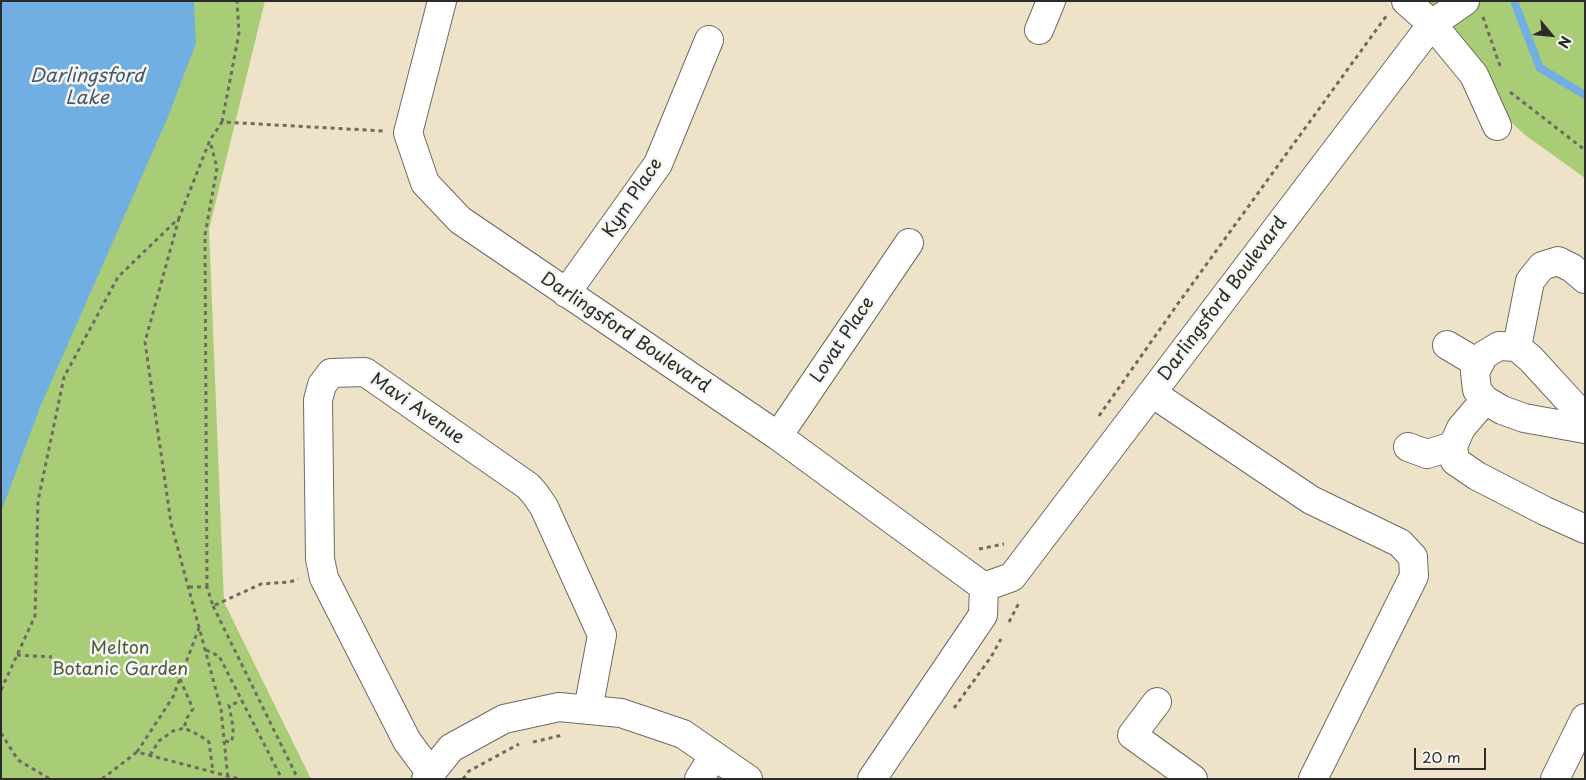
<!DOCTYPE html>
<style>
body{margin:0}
#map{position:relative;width:1586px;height:780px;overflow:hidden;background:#eee3c8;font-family:"Playpen Sans",sans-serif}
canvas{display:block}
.frame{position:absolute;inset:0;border:2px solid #2b2b2b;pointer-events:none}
.north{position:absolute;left:1526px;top:10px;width:50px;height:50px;-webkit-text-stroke:4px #f6f6f2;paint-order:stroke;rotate:118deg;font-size:14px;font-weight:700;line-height:20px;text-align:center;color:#2b2b2b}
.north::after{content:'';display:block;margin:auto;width:18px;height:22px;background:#2b2b2b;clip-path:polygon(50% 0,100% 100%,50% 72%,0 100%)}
.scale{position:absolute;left:1414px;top:748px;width:72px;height:22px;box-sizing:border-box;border:2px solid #2b2b2b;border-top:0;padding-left:6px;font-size:15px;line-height:18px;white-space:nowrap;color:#2b2b2b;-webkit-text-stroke:4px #f6f6f2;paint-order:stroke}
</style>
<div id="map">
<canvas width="1586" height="780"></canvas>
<div class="frame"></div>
<div class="north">N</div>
<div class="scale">20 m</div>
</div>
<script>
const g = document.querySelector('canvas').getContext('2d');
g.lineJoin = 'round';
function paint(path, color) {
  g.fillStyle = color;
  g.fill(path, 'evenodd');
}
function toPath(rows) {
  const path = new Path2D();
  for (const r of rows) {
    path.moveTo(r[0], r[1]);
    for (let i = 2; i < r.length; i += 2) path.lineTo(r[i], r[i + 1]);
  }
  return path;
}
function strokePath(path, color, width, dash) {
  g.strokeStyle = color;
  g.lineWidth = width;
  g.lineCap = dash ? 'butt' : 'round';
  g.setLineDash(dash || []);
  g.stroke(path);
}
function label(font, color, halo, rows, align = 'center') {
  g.font = font + ' "Playpen Sans",sans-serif';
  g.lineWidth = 5;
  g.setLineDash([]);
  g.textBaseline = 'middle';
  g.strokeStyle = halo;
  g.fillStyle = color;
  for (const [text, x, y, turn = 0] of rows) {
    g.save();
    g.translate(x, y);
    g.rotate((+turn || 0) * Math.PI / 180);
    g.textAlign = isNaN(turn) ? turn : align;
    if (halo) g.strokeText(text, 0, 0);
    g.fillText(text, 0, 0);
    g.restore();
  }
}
paint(toPath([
 [1,1,265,1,209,229,224,602,311,779,1,779],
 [1422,1,1585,1,1585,178,1525,135,1490,102]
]), '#a8cd76');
paint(toPath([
 [1,1,194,1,196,43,168,117,41,405,1,512]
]), '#71afe3');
strokePath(toPath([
 [1514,1,1540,68,1585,95]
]), '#71afe3', 8);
const minor = toPath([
 [442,1,408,133,425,183,460,220,778,436,984,587],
 [1406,1,1432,24,1474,75,1497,126],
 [1039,30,1051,1],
 [566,293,658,164,709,40],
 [1447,345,1479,364],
 [1517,347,1530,281,1542,266,1558,261,1572,268,1585,279],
 [1152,393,1311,500,1400,543,1413,557,1414,576,1313,779],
 [1485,400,1461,428,1453,446,1455,461,1477,476,1545,511,1585,529],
 [1585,418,1531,359,1517,347,1499,346,1484,355,1475,372,1477,390,1485,400,1502,410,1524,418,1585,429],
 [778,436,909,243],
 [1408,447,1427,454,1453,446],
 [1157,702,1132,735,1193,779],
 [430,772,407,741,324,578,320,559,318,400,322,385,331,373,365,372,528,486,535,494,544,507,602,635,588,710],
 [426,779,451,748,504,719,559,707,621,713,683,734,748,779],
 [699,779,714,756],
 [872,779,983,615,984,587,1012,577,1432,24,1465,1],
 [1555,779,1585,718]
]);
strokePath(minor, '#6f6b62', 30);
strokePath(toPath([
 [1483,17,1500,66],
 [1510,92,1585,150],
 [222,122,239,33,237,1],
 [179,218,145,342,171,523,221,709,228,779],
 [1099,416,1177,305,1387,15],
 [979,549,1004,544],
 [189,587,207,587,213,606,261,584,290,582,298,579],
 [207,587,205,235,217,168,210,141],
 [213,606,298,779],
 [1009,622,1020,601],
 [206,650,219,656,282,779],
 [17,655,52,657],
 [180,679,193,709,187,718,184,728],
 [1,690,35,616,38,501,64,377,118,277,179,218,210,140,222,122,384,131],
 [954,708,991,657,1001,639],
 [1,733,18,760,50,779],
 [225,741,231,742,233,736,233,727,229,705,243,701],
 [533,742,563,735],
 [137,752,173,697,199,628],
 [150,755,159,741,173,731,184,728,199,735,209,742,213,772],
 [102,779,137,752,239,779],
 [463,779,469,771,519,744]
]), '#6f6b62', 3, [4, 4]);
strokePath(minor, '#fff', 28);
label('18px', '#2b2b2b', '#f6f6f2', [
 ["Kym Place",633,198,-56],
 ["Darlingsford Boulevard",1223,299,-53],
 ["Darlingsford Boulevard",625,333,34],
 ["Lovat Place",843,340,-56],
 ["Mavi Avenue",417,409,35]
]);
label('18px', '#505c42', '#f6f6f2', [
 ["Melton",120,649],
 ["Botanic Garden",120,670]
]);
label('italic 19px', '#44596b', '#f6f6f2', [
 ["Darlingsford",87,77],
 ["Lake",87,99]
]);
</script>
